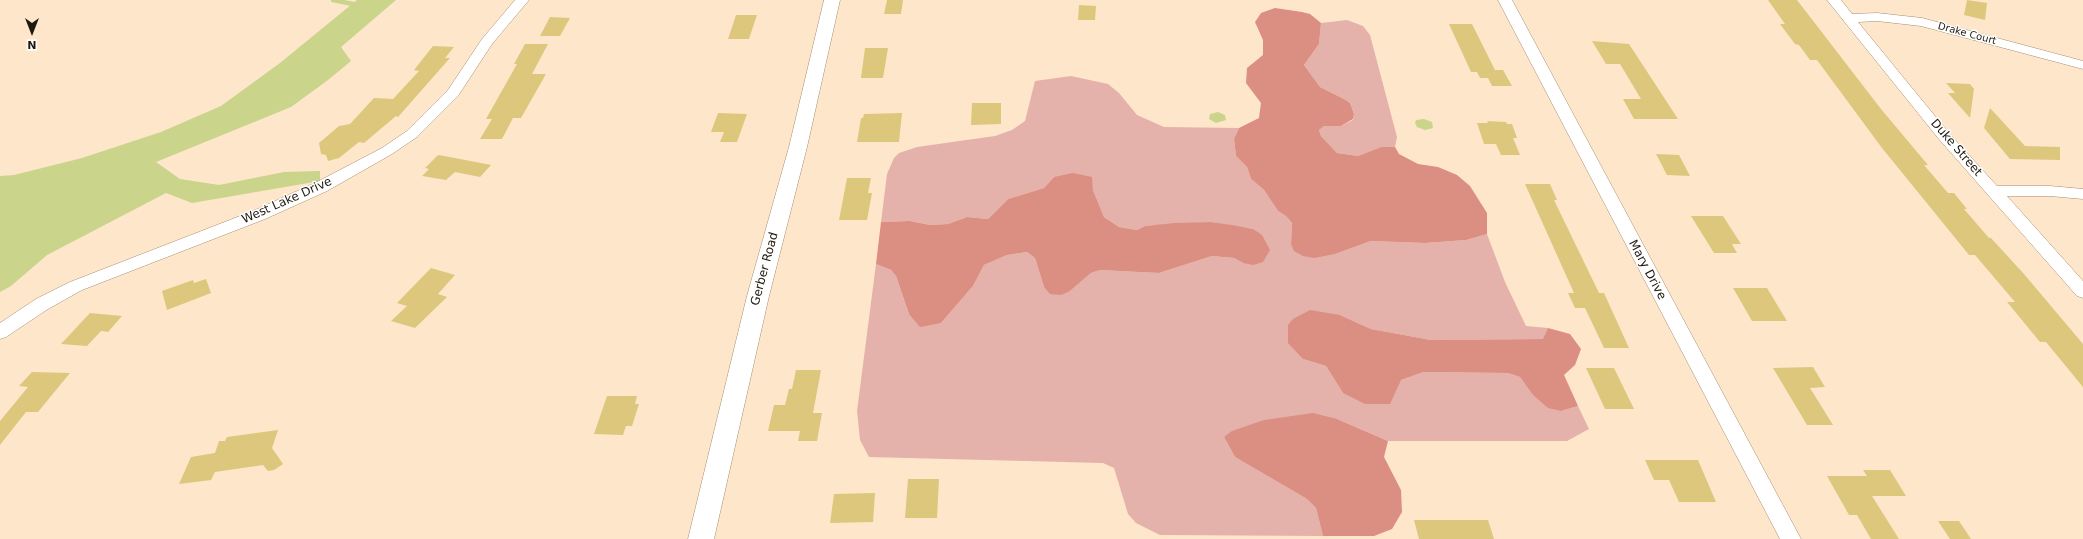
<!DOCTYPE html>
<style>
body{margin:0}
#map{position:relative;width:2083px;height:539px;overflow:hidden;background:#fee6ca;font-family:"DejaVu Sans",sans-serif}
canvas{display:block}
.north{position:absolute;left:12px;top:12px;width:40px;height:40px;-webkit-text-stroke:3px #fff;paint-order:stroke;rotate:180deg;font-size:11px;font-weight:700;line-height:16px;text-align:center;color:#20180e}
.north::after{content:'';display:block;margin:auto;width:14px;height:18px;background:#20180e;clip-path:polygon(50% 0,100% 100%,50% 72%,0 100%)}
</style>
<div id="map">
<canvas width="2083" height="539"></canvas>
<div class="north">N</div>
</div>
<script>
const g = document.querySelector('canvas').getContext('2d');
g.lineJoin = 'round';
function paint(path, color) {
  g.fillStyle = color;
  g.fill(path, 'evenodd');
}
function toPath(rows) {
  const path = new Path2D();
  for (const r of rows) {
    path.moveTo(r[0], r[1]);
    for (let i = 2; i < r.length; i += 2) path.lineTo(r[i], r[i + 1]);
  }
  return path;
}
function strokePath(path, color, width, dash) {
  g.strokeStyle = color;
  g.lineWidth = width;
  g.lineCap = dash ? 'butt' : 'round';
  g.setLineDash(dash || []);
  g.stroke(path);
}
function label(font, color, halo, rows, align = 'center') {
  g.font = font + ' "DejaVu Sans",sans-serif';
  g.lineWidth = 3;
  g.setLineDash([]);
  g.textBaseline = 'middle';
  g.strokeStyle = halo;
  g.fillStyle = color;
  for (const [text, x, y, turn = 0] of rows) {
    g.save();
    g.translate(x, y);
    g.rotate((+turn || 0) * Math.PI / 180);
    g.textAlign = isNaN(turn) ? turn : align;
    if (halo) g.strokeText(text, 0, 0);
    g.fillText(text, 0, 0);
    g.restore();
  }
}
paint(toPath([
 [1347,20,1363,26,1370,35,1397,137,1395,147,1381,147,1358,156,1337,153,1321,136,1319,130,1324,126,1341,126,1353,120,1354,114,1350,103,1344,99,1320,87,1304,65,1319,44,1321,23],
 [1071,76,1108,84,1119,93,1137,115,1164,127,1239,128,1234,139,1236,156,1247,167,1251,179,1264,190,1278,211,1286,216,1292,223,1291,244,1335,254,1371,241,1425,243,1466,240,1487,234,1505,282,1526,326,1548,328,1544,339,1431,340,1371,329,1340,315,1303,359,1326,366,1343,393,1401,380,1422,372,1508,373,1520,377,1532,394,1561,411,1578,406,1589,429,1567,441,1388,441,1337,419,1224,437,1235,457,1307,499,1316,508,1323,536,1160,535,1136,523,1128,514,1114,468,1103,463,869,457,860,440,857,411,876,264,891,270,896,276,909,314,941,323,973,286,984,265,1007,255,1027,252,1035,258,1044,287,1070,291,1091,273,1100,270,1159,273,1212,256,1234,258,1243,263,1253,229,1211,222,1145,226,1137,230,1119,227,1104,217,1093,190,1091,177,1054,177,1044,188,1008,199,988,219,967,217,948,224,930,225,910,221,881,222,887,174,894,158,899,153,917,147,995,136,1012,130,1025,121,1035,81]
]), '#e4b2aa');
paint(toPath([
 [1275,8,1302,12,1310,14,1321,23,1319,44,1304,65,1320,87,1344,99,1350,103,1354,114,1353,119,1341,126,1324,126,1319,130,1321,136,1337,153,1358,156,1381,147,1395,147,1399,154,1418,164,1438,167,1457,175,1470,186,1487,213,1487,234,1466,240,1425,243,1371,241,1335,254,1314,258,1303,256,1294,251,1291,244,1292,223,1286,216,1278,211,1264,190,1251,179,1247,167,1236,156,1234,139,1239,128,1259,118,1261,103,1246,83,1247,68,1263,55,1263,40,1255,22,1261,13],
 [1073,173,1092,177,1093,190,1104,217,1119,227,1137,230,1145,226,1175,223,1211,222,1232,225,1253,229,1262,235,1270,250,1263,262,1253,265,1243,263,1234,258,1212,256,1159,273,1100,270,1091,273,1070,291,1061,295,1050,294,1044,287,1035,258,1027,252,1007,255,984,265,973,286,941,323,920,327,909,314,896,276,891,270,876,264,881,222,910,221,930,225,948,224,967,217,988,219,1008,199,1044,188,1054,177],
 [1310,310,1340,315,1371,329,1431,340,1543,339,1548,328,1570,334,1581,349,1575,365,1564,375,1578,406,1561,411,1548,408,1532,394,1520,377,1508,373,1423,372,1401,380,1390,404,1365,404,1343,393,1326,366,1303,359,1288,343,1288,325,1293,319],
 [1313,413,1337,419,1388,441,1384,457,1401,490,1402,512,1392,529,1374,536,1323,536,1316,508,1307,499,1235,457,1224,437,1232,431,1264,420]
]), '#db8e82');
paint(toPath([
 [357,0,396,0,341,47,351,61,328,80,291,107,156,162,180,179,219,185,284,172,320,171,320,181,192,203,166,193,47,255,11,286,0,292,0,176,14,175,82,158,161,132,221,106,280,63],
 [1218,112,1225,115,1226,120,1216,123,1209,119,1210,114],
 [1424,119,1432,122,1433,128,1425,130,1417,127,1415,123,1416,120]
]), '#cad48a');
strokePath(toPath([
 [333,0,353,4]
]), '#cad48a', 4.5);
paint(toPath([
 [887,0,903,0,901,14,884,14],
 [1768,0,1797,0,1881,109,1928,165,1924,165,1948,193,1954,193,1967,209,1964,209,1989,238,1991,238,2024,274,2083,344,2083,387,2046,342,2040,342,2007,302,2015,302,1975,255,1969,255,1882,148,1817,60,1810,60,1799,45,1795,44,1780,24,1785,24],
 [1967,0,1987,3,1985,20,1964,15],
 [1079,5,1096,6,1095,20,1078,20],
 [736,15,757,15,749,39,728,39],
 [550,17,570,18,560,36,540,36],
 [1449,24,1472,24,1495,70,1503,70,1512,86,1492,86,1488,78,1480,78,1477,72,1471,72],
 [1592,41,1629,44,1678,119,1634,119,1623,99,1641,99,1620,64,1606,64],
 [525,44,548,44,532,74,546,74,521,118,513,118,502,139,480,139,492,119,486,119,517,64,514,64],
 [433,46,454,47,445,58,450,58,398,117,396,116,364,143,359,142,339,158,328,161,326,155,321,154,319,143,339,126,350,124,374,98,393,99,419,71,414,70],
 [865,48,888,48,883,78,861,78],
 [1946,83,1970,84,1974,89,1970,118,1948,93,1955,93],
 [972,103,1001,103,1001,124,971,125],
 [1990,108,2025,146,2060,147,2060,160,2010,159,1984,128],
 [718,113,747,114,737,142,720,142,724,132,711,132],
 [902,113,899,142,857,142,861,118,863,118,864,114],
 [1487,121,1506,122,1507,124,1512,124,1517,138,1513,138,1520,155,1501,155,1496,144,1484,144,1477,123,1488,123],
 [1656,154,1679,155,1690,176,1667,175],
 [438,155,455,158,491,165,480,177,455,172,446,180,422,176,429,169,425,168],
 [847,178,871,178,868,193,872,193,867,220,839,220],
 [1525,184,1550,184,1557,200,1554,200,1599,293,1604,293,1629,348,1604,348,1585,308,1575,308,1568,293,1574,293],
 [1691,216,1723,216,1741,244,1732,244,1737,253,1714,253],
 [431,268,455,275,438,294,447,297,415,328,391,321,407,306,397,303],
 [206,279,211,293,167,310,162,291,193,280,194,283],
 [1733,288,1767,288,1787,321,1752,321],
 [90,313,122,316,108,332,101,331,87,346,61,344],
 [1813,367,1825,387,1810,388,1833,425,1807,425,1773,368],
 [1586,368,1614,368,1634,409,1605,409],
 [796,370,821,370,813,413,822,413,817,441,798,441,800,431,768,431,774,405,785,405,789,389,792,389],
 [32,372,70,373,38,412,26,412,0,445,0,421,28,387,19,386],
 [607,396,637,396,635,404,639,404,632,426,626,426,623,435,594,434],
 [278,430,272,448,283,464,274,470,268,471,263,465,215,472,211,480,179,484,191,457,215,453,219,441,225,441,227,437],
 [1645,460,1698,460,1716,502,1679,502,1669,480,1654,480],
 [1863,470,1890,470,1906,496,1872,496,1899,539,1871,539,1857,515,1849,515,1827,476,1867,476],
 [908,479,939,479,937,518,905,518],
 [875,493,873,522,830,523,834,494],
 [1414,520,1488,520,1494,539,1419,539],
 [1938,521,1959,521,1971,539,1950,539]
]), '#ddc77d');
const minor = toPath([
 [515,0,529,0,492,44,458,96,417,137,392,154,327,191,265,219,82,290,48,309,6,337,0,339,0,323,36,299,70,282,253,211,315,183,382,148,407,131,448,90,482,39,515,0],
 [1498,0,1512,0,1801,539,1780,539,1498,0],
 [1827,0,1841,0,1852,14,1877,13,1922,18,2083,61,2083,69,1921,26,1877,21,1858,22,1948,132,1997,186,2050,186,2083,189,2083,199,2050,196,2007,196,2083,281,2083,298,2077,296,1938,138,1827,0]
]);
const tertiary = toPath([
 [824,0,840,0,807,147,769,296,714,539,688,539,747,296,789,147,824,0]
]);
strokePath(minor, '#a48e73', 1);
strokePath(tertiary, '#a48e73', 1);
paint(minor, '#fff');
paint(tertiary, '#fff');
label('10px', '#20180e', '#fff', [
 ["Drake Court",1967,34,15]
]);
label('12px', '#20180e', '#fff', [
 ["Duke Street",1956,148,49],
 ["West Lake Drive",287,201,-24],
 ["Gerber Road",765,269,-75],
 ["Mary Drive",1647,270,62]
]);
</script>
